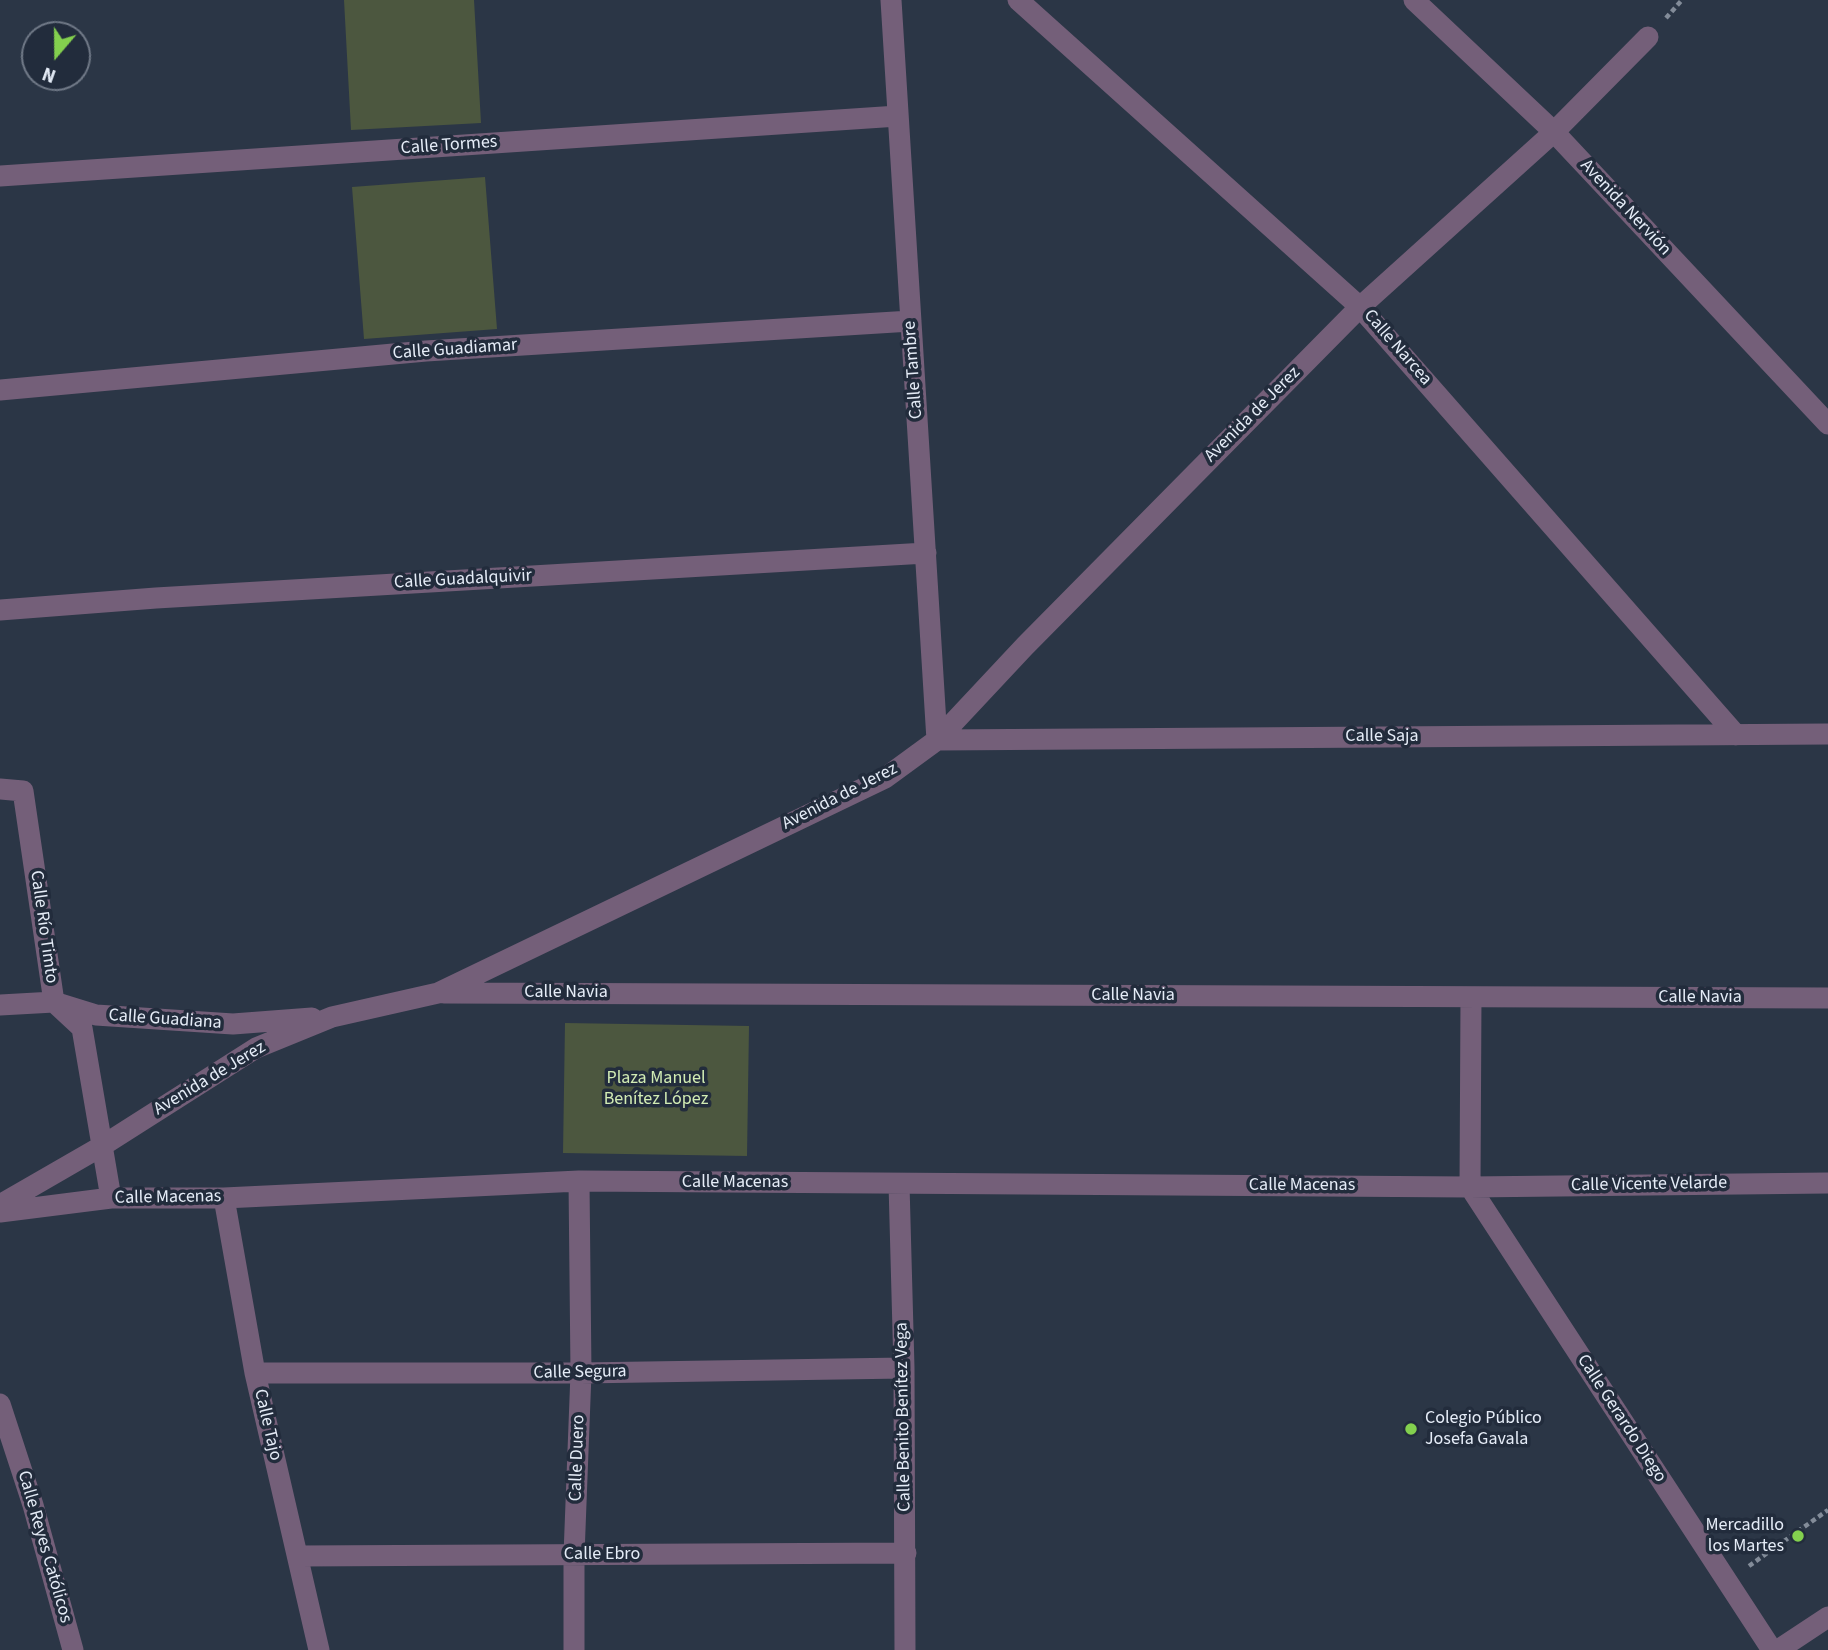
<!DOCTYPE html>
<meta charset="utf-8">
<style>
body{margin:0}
#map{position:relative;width:1828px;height:1650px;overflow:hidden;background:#2b3646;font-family:"Source Sans 3",sans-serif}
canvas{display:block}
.north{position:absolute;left:21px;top:21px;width:70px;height:70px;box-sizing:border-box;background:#222c3c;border:2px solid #707987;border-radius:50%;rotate:200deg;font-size:19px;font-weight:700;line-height:28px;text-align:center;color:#e5ecf7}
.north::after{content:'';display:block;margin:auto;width:24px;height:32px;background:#83d04e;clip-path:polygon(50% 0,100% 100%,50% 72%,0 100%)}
</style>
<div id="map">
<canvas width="1828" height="1650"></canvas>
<div class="north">N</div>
</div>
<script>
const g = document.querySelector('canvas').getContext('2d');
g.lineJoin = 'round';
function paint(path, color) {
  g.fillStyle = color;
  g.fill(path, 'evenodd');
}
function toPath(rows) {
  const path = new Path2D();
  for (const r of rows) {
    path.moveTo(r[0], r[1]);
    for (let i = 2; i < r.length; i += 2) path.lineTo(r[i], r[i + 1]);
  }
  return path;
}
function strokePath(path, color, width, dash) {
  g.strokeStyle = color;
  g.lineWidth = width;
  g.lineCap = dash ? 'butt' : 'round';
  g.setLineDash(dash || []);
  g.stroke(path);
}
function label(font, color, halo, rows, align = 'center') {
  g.font = font + ' "Source Sans 3",sans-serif';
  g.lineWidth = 7;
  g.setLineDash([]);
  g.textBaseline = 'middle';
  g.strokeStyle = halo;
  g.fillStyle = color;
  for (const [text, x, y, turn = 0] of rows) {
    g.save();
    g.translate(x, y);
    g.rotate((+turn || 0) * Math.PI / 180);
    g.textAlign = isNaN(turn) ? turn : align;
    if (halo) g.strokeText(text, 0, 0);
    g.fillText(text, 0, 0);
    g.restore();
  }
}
paint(toPath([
 [344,0,474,0,481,123,351,130],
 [485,177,497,329,364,339,352,187],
 [565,1023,749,1026,747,1156,563,1153]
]), '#4c573f');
strokePath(toPath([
 [1666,18,1682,0],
 [1749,1566,1828,1510]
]), '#838c99', 4.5, [5, 3.5]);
strokePath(toPath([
 [891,0,937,740,1828,734],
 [1018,0,1360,307,1736,735],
 [1414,0,1554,132,1828,424],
 [0,176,898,116],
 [0,390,426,351,911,321],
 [0,610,156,598,926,553],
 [0,789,23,791,54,1002,82,1028,111,1198],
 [444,993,1828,998],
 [0,1005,54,1002,96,1015,233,1024,312,1018],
 [899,1184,904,1368,905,1650],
 [1470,1187,1772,1650],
 [1470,1187,1471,997],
 [224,1198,255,1373,319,1650],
 [0,1205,102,1146,256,1048,332,1017,438,993,885,778,937,740,1025,646,1360,307,1554,132,1648,37],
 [0,1212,111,1198,224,1198,579,1181,1470,1187,1828,1183],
 [255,1373,581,1373,904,1368],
 [0,1404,33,1505,73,1650],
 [298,1556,906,1553],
 [574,1650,574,1555,581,1373,579,1181],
 [1778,1650,1828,1617]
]), '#745f79', 21);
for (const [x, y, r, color] of [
 [1411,1429,7,"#83d04e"],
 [1798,1536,7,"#83d04e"]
]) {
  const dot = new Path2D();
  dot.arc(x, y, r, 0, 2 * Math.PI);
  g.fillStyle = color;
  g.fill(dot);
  strokePath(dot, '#222c3c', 2.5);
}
label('18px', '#e5ecf7', '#222c3c', [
 ["Calle Tormes",449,146,-4],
 ["Avenida Nervión",1625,208,47],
 ["Calle Narcea",1397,348,49],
 ["Calle Guadiamar",455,350,-4],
 ["Calle Tambre",914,370,-94],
 ["Avenida de Jerez",1253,415,-45],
 ["Calle Guadalquivir",463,580,-3],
 ["Calle Saja",1382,737],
 ["Avenida de Jerez",840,797,-27],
 ["Calle Río Timto",43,927,82],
 ["Calle Navia",566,993],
 ["Calle Navia",1133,996],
 ["Calle Navia",1700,998],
 ["Calle Guadiana",165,1020,4],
 ["Avenida de Jerez",210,1079,-31],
 ["Calle Macenas",735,1183],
 ["Calle Vicente Velarde",1649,1185,-1],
 ["Calle Macenas",1302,1186],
 ["Calle Macenas",168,1198,-1],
 ["Calle Segura",580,1373,-1],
 ["Calle Benito Benítez Vega",904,1417,-91],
 ["Calle Gerardo Diego",1621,1419,57],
 ["Calle Tajo",267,1425,77],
 ["Calle Duero",578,1458,-88],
 ["Calle Reyes Católicos",44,1547,74],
 ["Calle Ebro",602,1555]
]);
label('18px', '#d2ecb4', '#222c3c', [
 ["Plaza Manuel",656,1079],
 ["Benítez López",656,1100]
]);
label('18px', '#e5ecf7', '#222c3c', [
 ["Colegio Público",1425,1419],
 ["Josefa Gavala",1425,1440],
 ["Mercadillo",1784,1526,"right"],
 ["los Martes",1784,1547,"right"]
], 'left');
</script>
